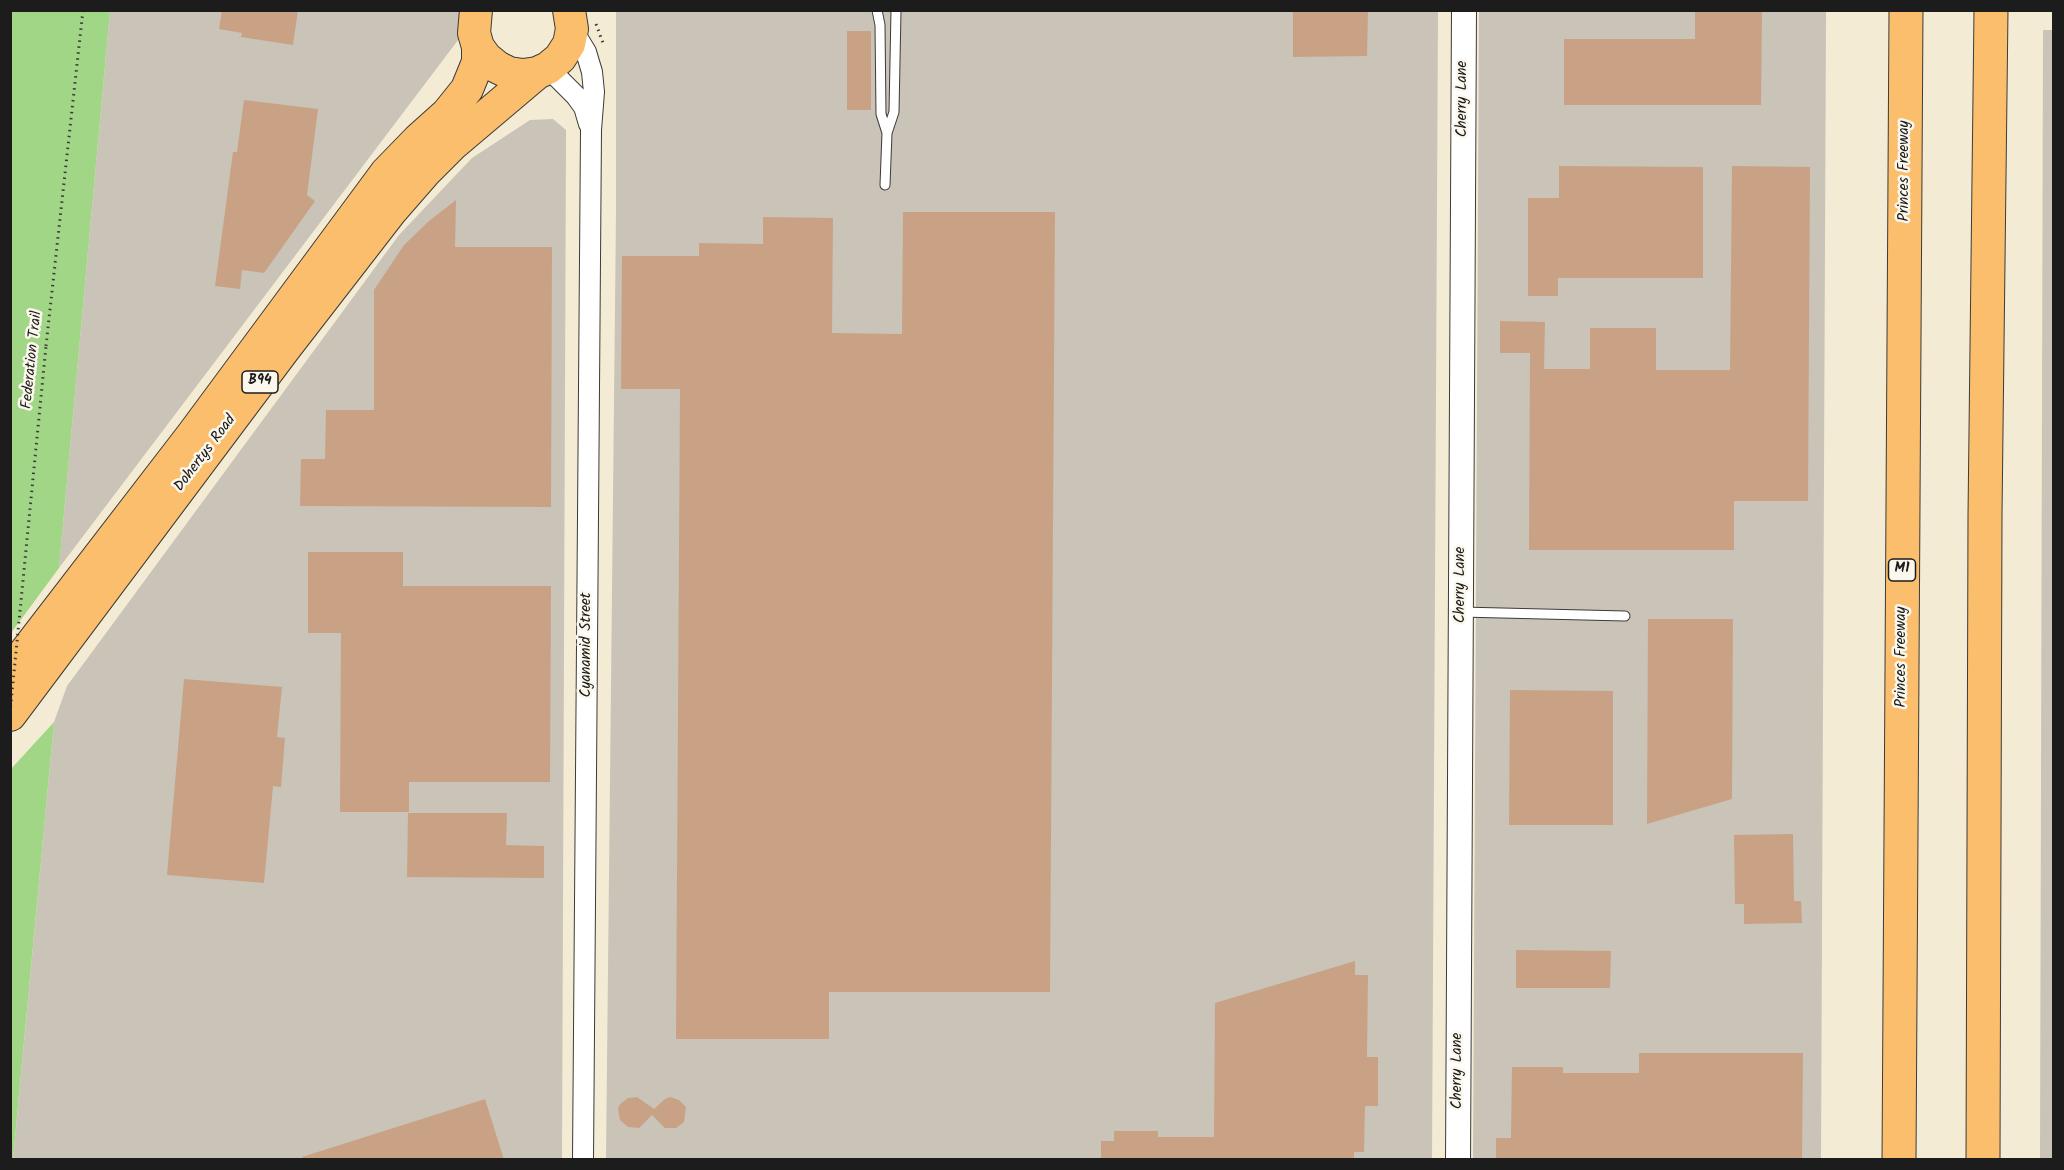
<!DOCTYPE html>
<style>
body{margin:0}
#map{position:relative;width:2064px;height:1170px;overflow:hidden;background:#f3ebd4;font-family:Kalam,sans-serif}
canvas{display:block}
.frame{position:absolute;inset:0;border:12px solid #1c1c1c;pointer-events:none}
</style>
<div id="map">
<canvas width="2064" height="1170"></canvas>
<div class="frame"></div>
</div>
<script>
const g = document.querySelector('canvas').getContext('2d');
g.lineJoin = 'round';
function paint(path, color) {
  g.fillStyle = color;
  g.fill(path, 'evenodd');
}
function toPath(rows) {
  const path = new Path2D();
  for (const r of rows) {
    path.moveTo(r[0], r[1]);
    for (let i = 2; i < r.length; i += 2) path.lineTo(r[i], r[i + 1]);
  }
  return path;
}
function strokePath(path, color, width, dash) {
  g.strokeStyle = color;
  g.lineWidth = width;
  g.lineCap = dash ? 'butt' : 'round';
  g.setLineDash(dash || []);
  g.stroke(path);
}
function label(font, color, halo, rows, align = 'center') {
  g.font = font + ' Kalam,sans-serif';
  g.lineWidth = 5;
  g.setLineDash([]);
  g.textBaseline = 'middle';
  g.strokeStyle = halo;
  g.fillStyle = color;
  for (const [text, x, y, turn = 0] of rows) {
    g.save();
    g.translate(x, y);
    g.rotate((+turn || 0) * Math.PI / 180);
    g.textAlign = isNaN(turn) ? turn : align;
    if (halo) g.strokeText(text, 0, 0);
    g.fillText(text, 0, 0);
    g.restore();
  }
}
paint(toPath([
 [110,11,480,11,59,568],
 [616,11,1438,11,1432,1159,606,1159,616,213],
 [1479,11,1826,11,1821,1159,1473,1160],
 [2043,30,2054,30,2053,1160,2040,1159],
 [553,119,566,130,562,1159,13,1160,54,722,67,686,399,235,472,158,530,120]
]), '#c9c3b8');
paint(toPath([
 [12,10,110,11,59,568,11,633],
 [54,722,13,1159,11,1159,11,769]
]), '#a1d686');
paint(toPath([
 [222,10,298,10,293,45,241,37,242,33,219,29],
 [1293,10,1368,10,1367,56,1293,57],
 [1695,10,1762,10,1761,105,1564,105,1564,39,1695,39],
 [847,31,871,31,871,110,847,110],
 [244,100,318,109,307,195,315,201,264,273,242,270,240,289,215,286,233,152,237,152],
 [1559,166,1703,167,1703,278,1558,278,1558,296,1528,296,1528,198,1559,198],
 [1732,166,1810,167,1808,501,1734,501,1734,550,1529,550,1530,353,1500,353,1500,321,1545,322,1544,369,1590,369,1590,328,1656,328,1656,370,1730,370],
 [456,200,455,247,552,247,551,507,300,506,301,459,325,459,326,410,374,410,374,290,404,245,429,221],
 [903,212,1055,212,1050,992,829,992,829,1039,676,1039,680,389,621,389,622,256,699,256,699,243,763,244,763,217,833,218,832,333,902,334],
 [308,552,403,552,403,586,551,586,550,782,409,782,409,812,340,812,341,633,308,633],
 [1648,619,1733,619,1732,799,1647,824],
 [184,679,282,687,277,737,285,738,281,787,273,786,264,883,167,875],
 [1510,690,1613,691,1613,825,1509,825],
 [408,813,507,813,506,845,544,846,544,878,407,877],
 [1793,834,1794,901,1801,901,1802,923,1744,924,1744,904,1735,904,1734,835],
 [1516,950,1611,951,1610,988,1516,988],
 [1355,961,1355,975,1368,975,1367,1057,1378,1057,1378,1106,1365,1106,1364,1152,1354,1152,1354,1160,1101,1160,1101,1141,1114,1141,1114,1131,1158,1131,1158,1137,1214,1137,1215,1003],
 [1639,1053,1803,1053,1802,1160,1496,1160,1496,1138,1511,1138,1512,1067,1563,1067,1563,1073,1639,1073],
 [637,1097,654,1109,665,1099,670,1097,679,1100,686,1107,684,1122,676,1128,665,1128,652,1115,639,1128,628,1127,620,1120,618,1109,620,1104,628,1098],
 [485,1099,504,1160,303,1160,302,1157]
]), '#c9a285');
const service = toPath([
 [877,10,880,25,881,114,887,133],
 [885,185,887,133,894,112,896,10],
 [1461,612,1625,616]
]);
const minor = toPath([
 [572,29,586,52,592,72,594,92,591,130,583,1160],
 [548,68,576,96,584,107,589,124]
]);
const tertiary = toPath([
 [1458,1160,1464,10]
]);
const primary = toPath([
 [476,10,474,33,478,47,486,58,497,67,509,73,523,75,537,73,548,68,560,58,569,44,572,29,569,10],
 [10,672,193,434,386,173,418,140,447,114,467,89,478,62,478,47],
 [10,715,285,348,391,211,425,172,453,144,537,73]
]);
const motorway = toPath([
 [1899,1160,1906,10],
 [1983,1160,1985,515,1991,10]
]);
strokePath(service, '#3c3b38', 11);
strokePath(minor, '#3c3b38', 22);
strokePath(tertiary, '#3c3b38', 26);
strokePath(primary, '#3c3b38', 34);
strokePath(motorway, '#3c3b38', 35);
strokePath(toPath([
 [596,24,603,43],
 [46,346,83,10]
]), '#3c3b38', 3, [1.5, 4.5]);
strokePath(service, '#fff', 9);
strokePath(minor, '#fff', 20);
strokePath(tertiary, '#fff', 24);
strokePath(primary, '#fabe6d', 32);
strokePath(motorway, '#fabe6d', 33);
strokePath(toPath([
 [10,713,46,346]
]), '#3c3b38', 3, [1.5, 4.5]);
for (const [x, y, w] of [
 [260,382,36],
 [1902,570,27]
]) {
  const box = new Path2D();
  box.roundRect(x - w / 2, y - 11, w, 22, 4.5);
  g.fillStyle = '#fbf7ec';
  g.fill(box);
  strokePath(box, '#1c1c1c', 1.5);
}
label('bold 14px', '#1c1c1c', null, [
 ["B94",260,382],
 ["M1",1902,570]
]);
label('15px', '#1c1c1c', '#fbf7ec', [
 ["Cherry Lane",1463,99,-90],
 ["Princes Freeway",1905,171,-90],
 ["Federation Trail",33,360,-84],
 ["Dohertys Road",206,454,-53],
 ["Cherry Lane",1461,585,-90],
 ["Cyanamid Street",587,645,-90],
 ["Princes Freeway",1902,657,-90],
 ["Cherry Lane",1458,1071,-90]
]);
</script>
